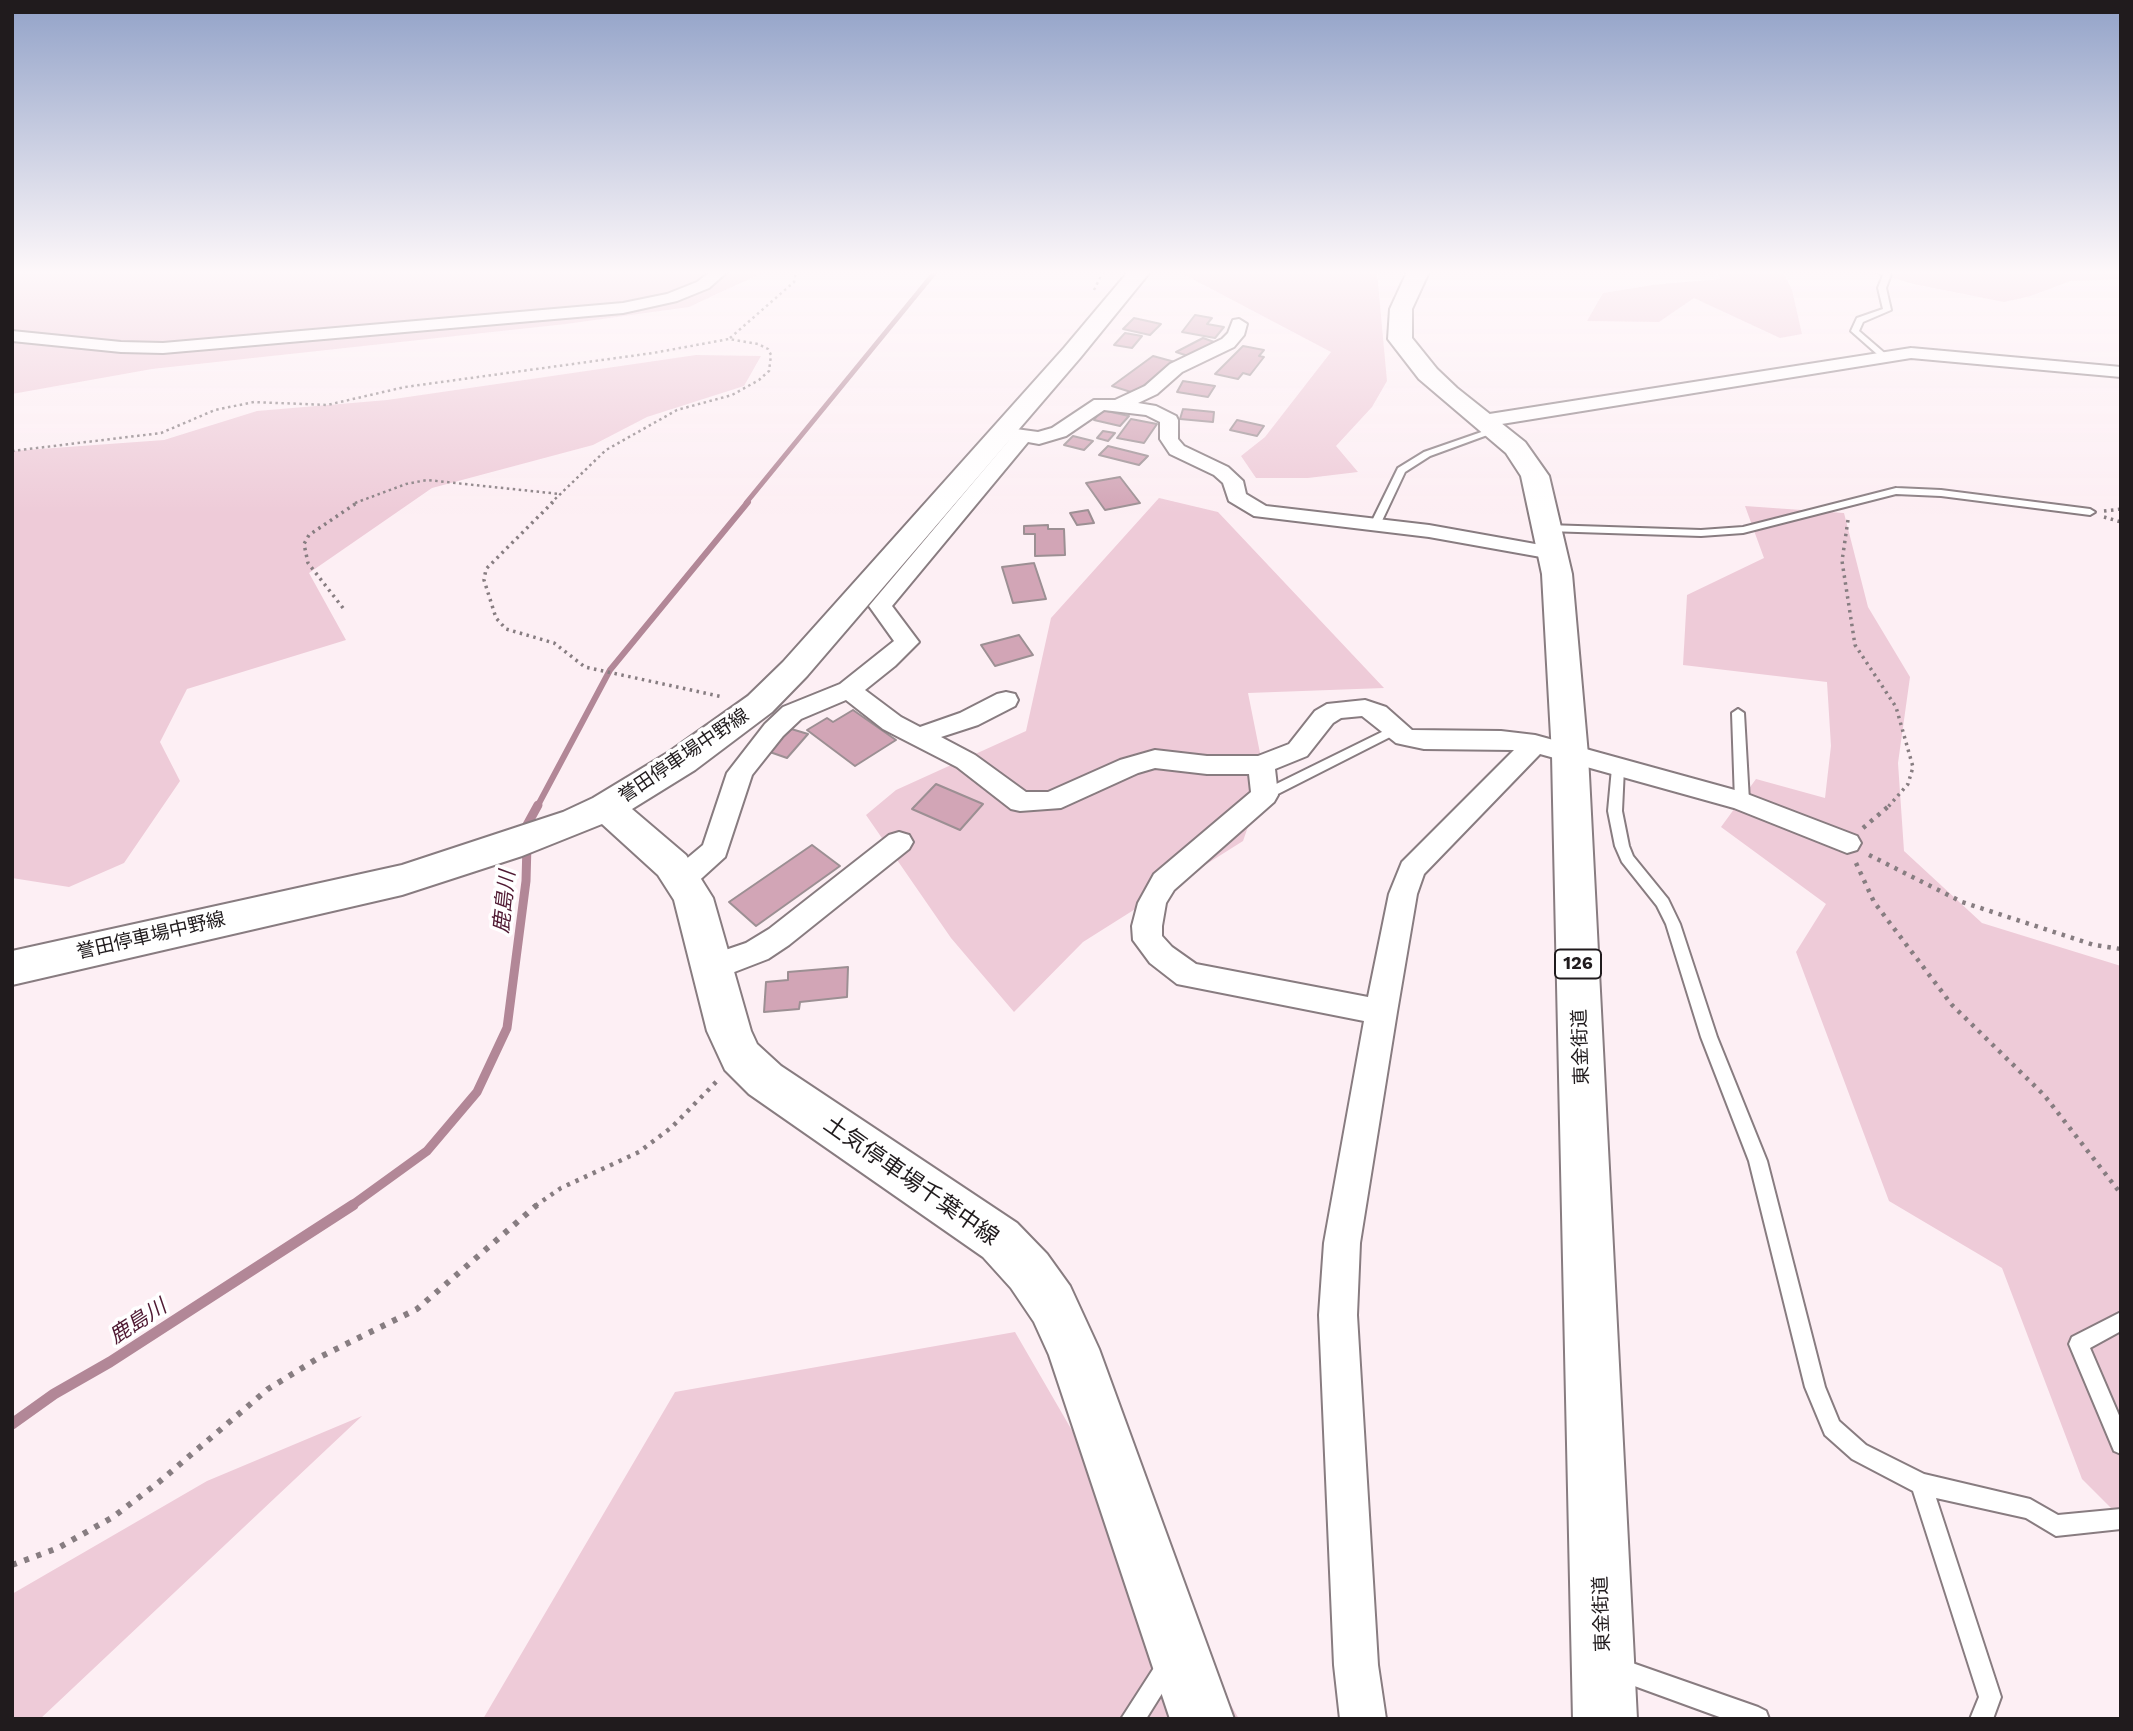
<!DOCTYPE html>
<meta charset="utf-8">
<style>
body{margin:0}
#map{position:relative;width:2133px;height:1731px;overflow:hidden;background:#fdeff4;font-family:"Work Sans",sans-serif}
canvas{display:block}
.frame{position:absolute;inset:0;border:14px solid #201b1d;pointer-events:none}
</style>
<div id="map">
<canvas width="2133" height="1731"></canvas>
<div class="frame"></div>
</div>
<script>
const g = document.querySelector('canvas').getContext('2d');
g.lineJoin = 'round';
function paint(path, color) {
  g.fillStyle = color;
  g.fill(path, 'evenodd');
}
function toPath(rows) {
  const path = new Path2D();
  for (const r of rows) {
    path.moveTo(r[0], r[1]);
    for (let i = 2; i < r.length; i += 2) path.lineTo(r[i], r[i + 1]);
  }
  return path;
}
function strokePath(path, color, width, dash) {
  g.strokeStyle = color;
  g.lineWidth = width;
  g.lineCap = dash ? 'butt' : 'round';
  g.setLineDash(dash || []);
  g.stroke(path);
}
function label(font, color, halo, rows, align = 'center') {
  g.font = font + ' "Work Sans","Noto Sans JP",sans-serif';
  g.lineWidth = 7;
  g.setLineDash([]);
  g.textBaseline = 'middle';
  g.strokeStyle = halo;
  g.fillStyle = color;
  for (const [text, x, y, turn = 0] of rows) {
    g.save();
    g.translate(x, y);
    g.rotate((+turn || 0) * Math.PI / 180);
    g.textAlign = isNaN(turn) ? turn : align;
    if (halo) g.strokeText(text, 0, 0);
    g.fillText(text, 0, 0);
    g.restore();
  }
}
paint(toPath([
 [12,272,764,272,689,307,566,324,152,369,12,394],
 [1185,272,1377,272,1387,381,1372,407,1336,446,1358,472,1308,478,1256,478,1241,456,1265,437,1331,352,1185,275],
 [1716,272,1783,272,1792,290,1802,334,1780,338,1694,298,1659,322,1587,321,1603,293,1653,285,1721,279],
 [1872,272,2121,272,2121,279,2070,281,2031,296,2004,302,1918,285],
 [696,355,761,356,744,386,647,417,593,445,432,488,309,573,346,640,187,689,160,742,180,781,124,863,69,887,12,878,12,451,164,440,257,411,387,400],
 [1159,498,1218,512,1384,688,1248,693,1265,778,1243,841,1083,942,1014,1012,951,938,866,815,896,790,1026,731,1051,618],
 [1745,506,1844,513,1868,607,1910,677,1898,763,1904,851,1982,923,2121,966,2121,1518,2082,1479,2002,1268,1889,1201,1796,952,1826,904,1721,827,1756,779,1825,798,1831,746,1827,682,1683,665,1687,595,1764,558],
 [1015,1332,1239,1719,483,1719,675,1392],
 [362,1416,40,1719,12,1719,12,1594,207,1481]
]), '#eecbd8');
strokePath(toPath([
 [746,503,935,272]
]), '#b28797', 5);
strokePath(toPath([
 [537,807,610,670,748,502]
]), '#b28797', 6);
strokePath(toPath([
 [527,831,527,825,538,805],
 [351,1206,427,1151,477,1092,507,1028,526,881,527,844]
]), '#b28797', 9);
strokePath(toPath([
 [12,1424,54,1394,110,1362,353,1205]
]), '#b28797', 11);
const building = toPath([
 [1195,315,1212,318,1207,324,1224,327,1215,338,1182,332,1195,315],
 [1134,318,1161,324,1150,335,1123,329,1134,318],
 [1125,333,1142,336,1132,348,1114,345,1125,333],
 [1203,338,1217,343,1191,357,1176,352,1203,338],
 [1243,346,1264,350,1259,356,1264,357,1250,375,1243,373,1238,379,1215,374,1243,346],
 [1153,356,1175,362,1134,393,1112,386,1153,356],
 [1183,381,1215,386,1208,397,1177,392,1183,381],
 [1183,409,1214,412,1213,422,1180,419,1183,409],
 [1102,410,1129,416,1120,426,1094,420,1102,410],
 [1131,419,1157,424,1144,443,1117,438,1131,419],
 [1237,420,1264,426,1257,436,1230,430,1237,420],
 [1103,431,1115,433,1108,441,1097,438,1103,431],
 [1073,436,1093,441,1084,450,1064,445,1073,436],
 [1108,446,1148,456,1139,465,1099,455,1108,446],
 [1120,477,1140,503,1105,510,1086,483,1120,477],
 [1088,510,1094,523,1077,525,1070,513,1088,510],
 [1048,525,1048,529,1064,529,1065,555,1035,556,1035,534,1024,534,1024,526,1048,525],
 [1034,563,1046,599,1013,603,1002,567,1034,563],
 [1019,635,1033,655,995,666,981,645,1019,635],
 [853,710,896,740,855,766,807,730,827,718,833,722,853,710],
 [788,728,808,734,787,758,767,751,788,728],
 [936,784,983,804,960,830,912,809,936,784],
 [812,845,840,866,756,926,729,902,812,845],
 [848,967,847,997,800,1002,799,1009,764,1012,766,982,788,980,788,972,848,967]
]);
paint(building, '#d2a5b6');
strokePath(building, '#9c8f93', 2);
const service = toPath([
 [1876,272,1888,272,1891,274,1886,288,1891,310,1863,322,1859,331,1888,356,1889,358,1885,361,1851,331,1857,318,1883,309,1878,288,1883,275,1876,272],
 [1493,428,1501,430,1430,456,1405,472,1380,525,1375,528,1371,527,1370,525,1398,468,1424,452,1493,428],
 [1896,488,1941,490,2090,509,2095,512,2090,515,1941,496,1896,494,1743,533,1701,536,1547,531,1542,528,1547,525,1701,530,1743,527,1896,488],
 [1738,709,1744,713,1749,801,1742,806,1735,801,1732,713,1738,709],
 [1394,726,1398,727,1400,730,1398,733,1270,798,1265,800,1258,795,1260,792,1394,726],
 [1618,764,1624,768,1622,811,1629,846,1633,856,1668,899,1680,924,1717,1037,1767,1161,1825,1387,1839,1421,1866,1445,1924,1474,2030,1499,2058,1515,2121,1509,2121,1529,2056,1536,2026,1518,1936,1498,2001,1697,1993,1719,1970,1719,1979,1697,1913,1491,1852,1459,1825,1435,1805,1387,1749,1161,1701,1037,1666,924,1657,906,1622,862,1615,846,1608,811,1612,768,1618,764],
 [2121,1312,2121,1331,2090,1348,2121,1420,2121,1454,2114,1451,2069,1344,2072,1337,2121,1312],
 [1167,1657,1175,1660,1178,1668,1146,1719,1121,1719,1159,1660,1167,1657],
 [1618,1658,1758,1707,1766,1711,1769,1719,1725,1719,1618,1680,1610,1677,1607,1669,1610,1661,1618,1658]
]);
const minor = toPath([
 [710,272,727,272,709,288,677,301,623,313,163,353,121,352,12,341,12,331,121,342,163,343,623,303,667,294,697,282,710,272],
 [1239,319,1247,324,1244,335,1234,347,1182,372,1157,394,1138,403,1156,406,1176,416,1178,420,1178,439,1184,446,1228,467,1243,481,1246,494,1266,506,1429,525,1552,547,1560,548,1563,553,1560,558,1552,559,1429,537,1254,516,1229,501,1223,483,1214,475,1170,454,1160,439,1160,422,1146,415,1104,410,1066,436,1039,444,1028,442,892,606,919,642,895,666,865,690,901,717,920,727,960,713,997,694,1006,692,1015,694,1018,700,1015,706,978,725,941,737,975,755,1026,792,1048,792,1120,760,1155,750,1207,756,1258,756,1289,744,1315,711,1327,704,1365,700,1386,707,1412,730,1501,731,1535,735,1742,792,1857,836,1861,843,1857,850,1847,853,1734,808,1540,754,1424,874,1417,894,1397,1012,1360,1243,1357,1315,1378,1665,1386,1719,1340,1719,1334,1665,1319,1315,1324,1243,1364,1021,1177,984,1150,963,1133,940,1132,926,1138,903,1154,874,1251,792,1249,774,1207,774,1155,768,1138,773,1061,808,1020,811,1011,809,957,767,883,729,846,700,801,719,783,736,752,775,725,857,692,887,682,890,672,887,668,879,672,871,703,845,727,773,765,724,783,707,840,684,894,641,869,606,1009,440,994,437,992,433,994,429,1001,427,1038,432,1052,428,1094,400,1115,400,1145,386,1170,364,1222,339,1228,333,1233,320,1239,319],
 [1362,716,1396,743,1405,745,1424,749,1514,750,1402,862,1389,894,1368,997,1196,964,1172,947,1162,936,1162,926,1166,903,1174,890,1274,802,1278,795,1275,769,1307,756,1333,723,1341,718,1362,716],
 [1911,348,2121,367,2121,377,1911,358,1483,427,1474,421,1483,415,1911,348],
 [899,832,909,835,913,842,909,849,789,945,768,959,724,976,713,979,702,976,698,967,702,958,746,943,769,929,889,835,899,832]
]);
const secondary = toPath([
 [1128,272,1150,272,1080,358,807,676,772,712,695,770,632,809,686,855,713,898,751,1031,757,1044,781,1066,1017,1223,1047,1254,1070,1286,1099,1349,1234,1719,1170,1719,1049,1355,1034,1322,1011,1288,983,1257,749,1094,725,1070,707,1031,674,900,658,875,602,824,522,856,402,895,12,985,12,951,402,865,563,812,593,798,669,752,748,696,783,662,1064,348,1128,272]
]);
const trunk = toPath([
 [1407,272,1429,272,1412,309,1412,338,1437,369,1457,388,1525,442,1549,476,1572,574,1588,755,1637,1719,1573,1719,1552,755,1542,574,1521,476,1506,453,1419,379,1388,339,1390,309,1407,272]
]);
strokePath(service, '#887c80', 4);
strokePath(minor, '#887c80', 4);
strokePath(secondary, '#887c80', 4);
strokePath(trunk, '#887c80', 4);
strokePath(toPath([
 [1094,290,1103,272],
 [730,338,794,282,796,272],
 [12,451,161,433,215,410,254,402,327,405,405,387,653,353,729,339,758,344,768,349,771,355,769,371,759,380,732,395,677,410,606,450,551,503],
 [355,503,406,484,427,480,560,494]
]), '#877d81', 2.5, [2.5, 3.5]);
strokePath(toPath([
 [553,502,486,569,484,580,496,618,506,629,554,643,585,667,723,697],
 [2104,511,2121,509],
 [2104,517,2121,522],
 [1848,520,1842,561,1855,645,1896,707,1913,767,1908,784,1888,807],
 [343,608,308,563,304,544,309,535,358,502]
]), '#877d81', 3.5, [2.5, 4.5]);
strokePath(toPath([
 [1863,828,1890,805],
 [1869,855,1962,902,2094,945,2121,949],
 [1856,863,1874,902,1952,1005,2044,1095,2121,1194],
 [535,1206,561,1188,639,1152,672,1127,718,1080]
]), '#877d81', 4.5, [3.5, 6]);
strokePath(toPath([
 [12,1565,58,1548,113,1517,159,1482,268,1389,320,1357,417,1309,537,1205]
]), '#877d81', 6, [5, 8]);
paint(service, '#fff');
paint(minor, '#fff');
paint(secondary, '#fff');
paint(trunk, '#fff');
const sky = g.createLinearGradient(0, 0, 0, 514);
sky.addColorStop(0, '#92a2c8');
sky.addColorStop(0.53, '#fef8fa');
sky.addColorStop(1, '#fef8fa00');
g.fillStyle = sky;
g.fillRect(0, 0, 2133, 514);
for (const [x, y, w] of [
 [1578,964,46]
]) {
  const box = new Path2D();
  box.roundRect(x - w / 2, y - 14.5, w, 29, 5);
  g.fillStyle = '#fff';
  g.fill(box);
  strokePath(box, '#201b1d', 2);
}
label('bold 18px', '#201b1d', null, [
 ["126",1578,964]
]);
label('19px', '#201b1d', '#fff', [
 ["誉田停車場中野線",684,756,-34],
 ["誉田停車場中野線",151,936,-13],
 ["東金街道",1581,1047,-92],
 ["東金街道",1602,1614,-92]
]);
label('italic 21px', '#4f1932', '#fff', [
 ["鹿島川",505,902,-84],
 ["鹿島川",138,1322,-33]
]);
label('23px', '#201b1d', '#fff', [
 ["土気停車場千葉中線",911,1181,35]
]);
</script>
